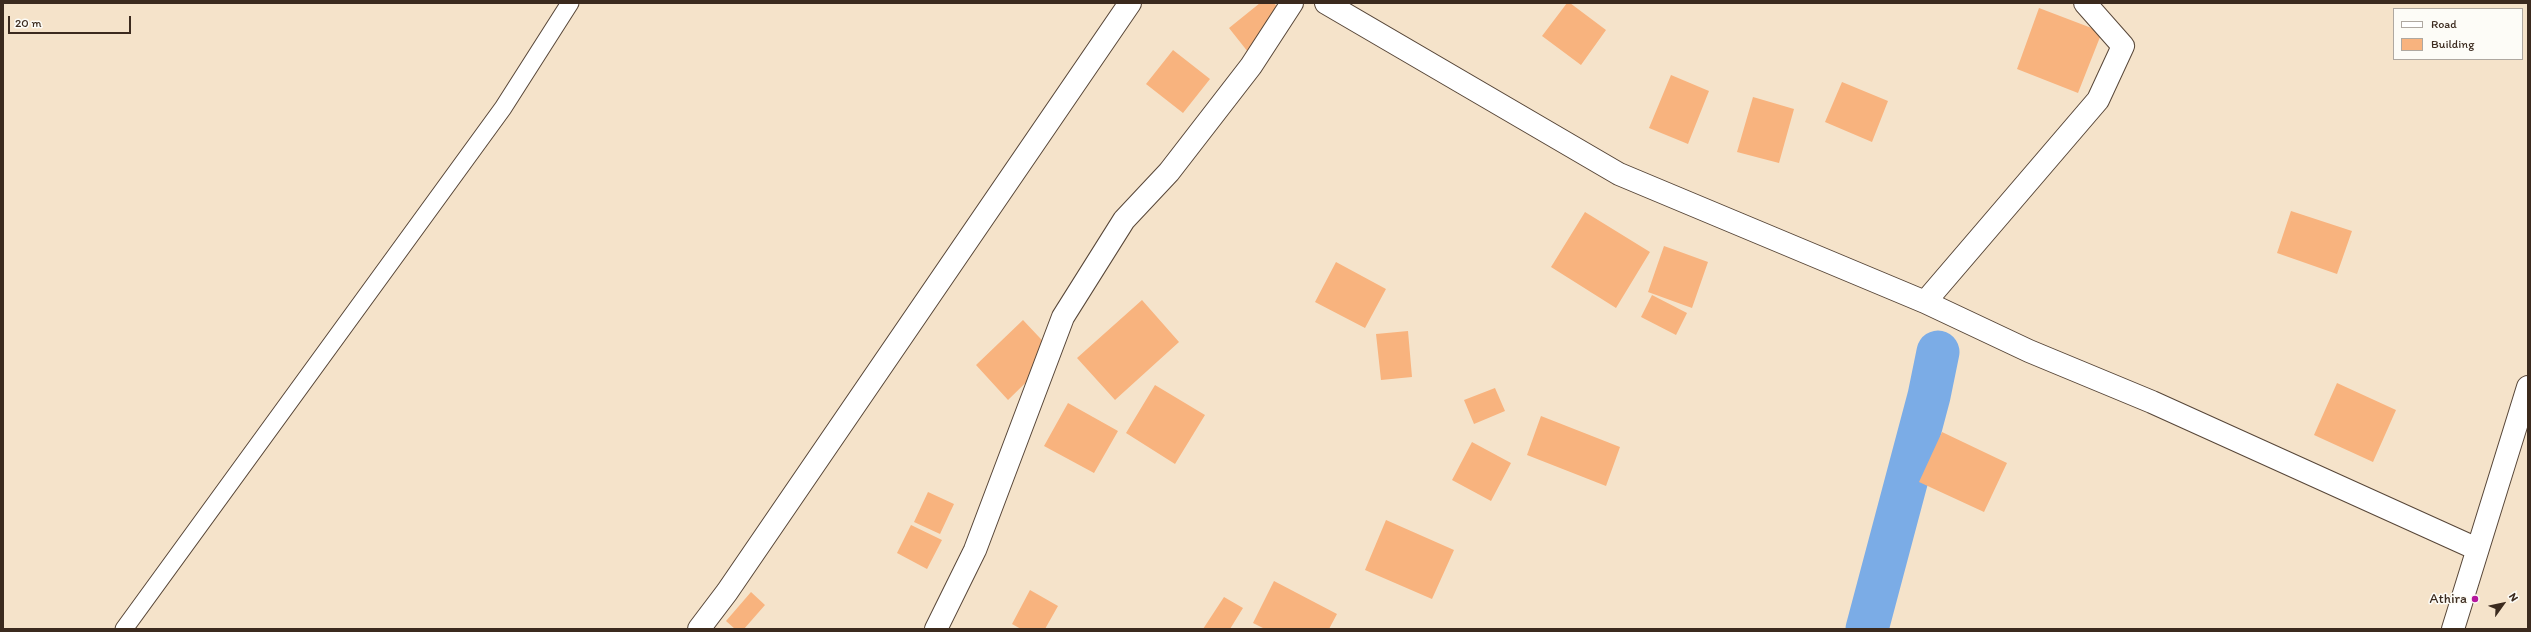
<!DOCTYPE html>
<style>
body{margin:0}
#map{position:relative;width:2531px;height:632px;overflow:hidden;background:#f5e3ca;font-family:Itim,sans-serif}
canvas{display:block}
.frame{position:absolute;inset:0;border:4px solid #3b2a1e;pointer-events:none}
.legend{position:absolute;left:2393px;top:8px;width:130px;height:52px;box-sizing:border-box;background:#fdfcf7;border:1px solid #afa8a0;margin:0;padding:5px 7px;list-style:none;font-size:12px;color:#3b2a1e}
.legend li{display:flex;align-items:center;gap:8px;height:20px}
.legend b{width:20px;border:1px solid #afa8a0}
.north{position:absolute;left:2483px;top:584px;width:40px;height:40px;-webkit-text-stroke:3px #fdfcf7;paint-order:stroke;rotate:57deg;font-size:11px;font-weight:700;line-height:16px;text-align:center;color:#3b2a1e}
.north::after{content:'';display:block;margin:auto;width:14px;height:18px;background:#3b2a1e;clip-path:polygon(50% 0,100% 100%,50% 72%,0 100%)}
.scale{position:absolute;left:8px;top:16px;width:123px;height:18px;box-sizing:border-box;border:2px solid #3b2a1e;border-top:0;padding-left:5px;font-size:12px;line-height:14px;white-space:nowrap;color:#3b2a1e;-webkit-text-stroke:3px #fdfcf7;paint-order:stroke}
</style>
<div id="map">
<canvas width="2531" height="632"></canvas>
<div class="frame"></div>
<ul class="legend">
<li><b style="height:5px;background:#fff"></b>Road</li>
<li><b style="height:11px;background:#f8b37e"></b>Building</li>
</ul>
<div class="north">N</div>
<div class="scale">20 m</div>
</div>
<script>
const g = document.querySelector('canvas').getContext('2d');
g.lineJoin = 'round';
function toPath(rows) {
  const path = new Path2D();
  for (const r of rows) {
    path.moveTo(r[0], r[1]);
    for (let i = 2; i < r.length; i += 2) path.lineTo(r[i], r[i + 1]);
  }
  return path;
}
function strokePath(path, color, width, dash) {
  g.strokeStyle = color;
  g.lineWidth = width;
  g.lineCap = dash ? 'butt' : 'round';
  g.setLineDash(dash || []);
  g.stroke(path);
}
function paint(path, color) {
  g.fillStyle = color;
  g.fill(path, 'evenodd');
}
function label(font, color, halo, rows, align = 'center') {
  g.font = font + ' Itim,sans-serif';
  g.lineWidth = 3;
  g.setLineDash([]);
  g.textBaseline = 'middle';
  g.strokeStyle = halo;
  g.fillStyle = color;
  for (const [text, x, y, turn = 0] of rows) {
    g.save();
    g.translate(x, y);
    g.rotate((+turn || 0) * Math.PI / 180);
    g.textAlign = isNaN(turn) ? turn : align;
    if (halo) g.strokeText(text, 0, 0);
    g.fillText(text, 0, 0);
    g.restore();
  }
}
strokePath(toPath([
 [1867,629,1929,396,1938,352]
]), '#7bace6', 43);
paint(toPath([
 [1260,3,1274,3,1288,20,1248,52,1229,28],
 [1567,3,1570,3,1606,30,1581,65,1542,36],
 [2039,8,2102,32,2078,93,2017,69],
 [1173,50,1210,79,1183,113,1146,84],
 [1671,75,1709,91,1688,144,1649,128],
 [1842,82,1888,101,1872,142,1825,122],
 [1753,97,1794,109,1779,163,1737,152],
 [2291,211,2352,231,2337,274,2277,253],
 [1585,212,1650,252,1616,308,1551,267],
 [1664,246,1708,262,1692,308,1648,292],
 [1336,262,1386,289,1365,328,1315,302],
 [1652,295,1687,313,1676,335,1641,317],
 [1142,300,1179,342,1115,400,1077,358],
 [1023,320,1055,354,1008,400,976,365],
 [1408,331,1412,377,1381,380,1376,334],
 [2337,383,2396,410,2373,462,2314,435],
 [1155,385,1205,415,1175,464,1126,433],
 [1495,388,1505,411,1474,424,1464,400],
 [1068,403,1118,431,1094,473,1044,446],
 [1541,416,1620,447,1606,486,1527,455],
 [1942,432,2007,463,1984,512,1919,482],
 [1472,442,1511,463,1491,501,1452,480],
 [928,492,954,504,940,534,914,522],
 [1386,520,1454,550,1432,599,1365,570],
 [911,525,942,540,927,569,897,553],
 [1274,581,1337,614,1329,629,1265,629,1253,623],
 [1030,590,1058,606,1045,629,1021,629,1012,624],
 [751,592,765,605,744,629,735,629,726,621],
 [1224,597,1243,608,1230,629,1203,629]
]), '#f8b37e');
const service = toPath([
 [124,629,503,108,570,3]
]);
const minor = toPath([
 [1326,3,1619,174,1925,302,2029,351,2152,402,2477,549],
 [1925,302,2098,100,2123,46,2085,3],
 [936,629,975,550,1063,317,1124,220,1169,172,1251,66,1292,3]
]);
const secondary = toPath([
 [699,629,727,592,1130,3],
 [2453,629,2528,387]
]);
strokePath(service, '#574638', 19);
strokePath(minor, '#574638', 24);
strokePath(secondary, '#574638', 24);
strokePath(service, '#fff', 17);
strokePath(minor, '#fff', 22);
strokePath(secondary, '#fff', 22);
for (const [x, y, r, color] of [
 [2475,599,4,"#b5179e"]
]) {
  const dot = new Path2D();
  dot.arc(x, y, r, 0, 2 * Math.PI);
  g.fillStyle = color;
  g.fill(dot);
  strokePath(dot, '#fdfcf7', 1.5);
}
label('14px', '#3b2a1e', '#fdfcf7', [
 ["Athira",2467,599]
], 'right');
</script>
